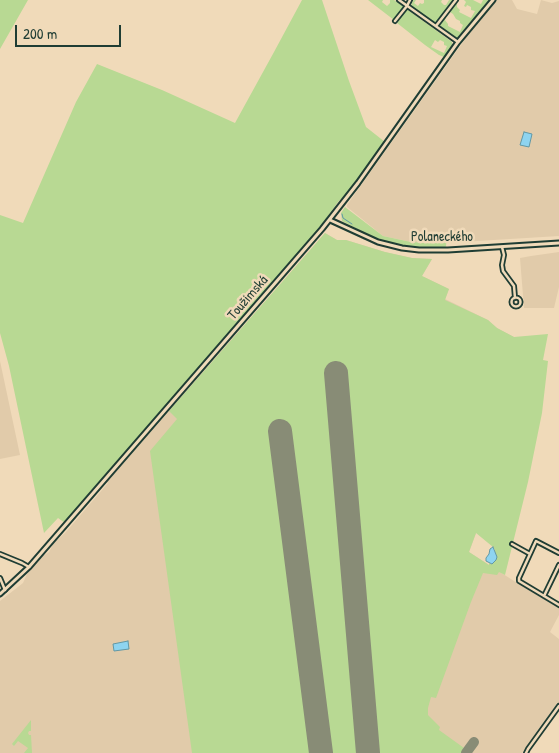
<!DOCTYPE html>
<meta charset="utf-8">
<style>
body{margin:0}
#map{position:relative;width:559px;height:753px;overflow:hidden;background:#f0dab9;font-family:"Patrick Hand",sans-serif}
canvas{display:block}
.scale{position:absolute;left:15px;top:25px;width:106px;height:22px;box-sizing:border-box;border:2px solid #1f3d34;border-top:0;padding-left:6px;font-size:15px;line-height:18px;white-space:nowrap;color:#1f3d34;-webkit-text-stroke:4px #f0dab9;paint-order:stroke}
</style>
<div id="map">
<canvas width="559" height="753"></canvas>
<div class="scale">200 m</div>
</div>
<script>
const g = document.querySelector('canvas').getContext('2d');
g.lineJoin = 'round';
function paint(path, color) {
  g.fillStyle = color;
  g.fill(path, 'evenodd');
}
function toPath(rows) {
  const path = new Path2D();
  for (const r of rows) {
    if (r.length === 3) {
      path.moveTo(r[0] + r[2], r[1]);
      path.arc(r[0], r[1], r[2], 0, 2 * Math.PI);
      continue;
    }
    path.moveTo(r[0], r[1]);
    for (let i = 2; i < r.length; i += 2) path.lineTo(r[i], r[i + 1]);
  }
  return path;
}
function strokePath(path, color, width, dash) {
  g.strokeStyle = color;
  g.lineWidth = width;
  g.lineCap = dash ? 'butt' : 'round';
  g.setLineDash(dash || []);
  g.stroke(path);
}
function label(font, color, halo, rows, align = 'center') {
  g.font = font + ' "Patrick Hand",sans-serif';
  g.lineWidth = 5;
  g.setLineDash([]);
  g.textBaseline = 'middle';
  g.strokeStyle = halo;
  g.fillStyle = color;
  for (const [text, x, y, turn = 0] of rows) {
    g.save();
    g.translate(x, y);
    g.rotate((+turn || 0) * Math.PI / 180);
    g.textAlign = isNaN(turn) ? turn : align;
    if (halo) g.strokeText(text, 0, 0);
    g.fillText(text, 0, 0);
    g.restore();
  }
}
paint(toPath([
 [497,0,512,0,517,9,537,14,541,0,552,3,559,1,559,236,461,242,459,237,444,238,441,243,411,242,383,236,362,219,347,207,347,205,456,52,473,28],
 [325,233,337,240,346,240,385,252,412,258,432,259,422,276,449,289,445,299,488,320,497,328,514,337,493,488,469,552,514,581,559,608,559,615,550,632,559,639,559,703,522,753,0,753,0,601,23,583,27,574,43,556,49,552,53,544,65,533,108,483,107,482],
 [559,252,559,287,554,308,524,308,520,258,531,256],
 [0,361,20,455,0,459]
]), '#e1cbaa');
paint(toPath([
 [0,0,28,0,0,49],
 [302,0,322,0,349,81,366,127,385,142,357,182,338,202,321,226,65,523,58,518,44,533,9,366,0,333,0,215,23,223,76,102,97,64,162,90,235,123,274,52],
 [368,0,383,0,382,2,387,6,390,3,390,0,394,0,404,7,394,20],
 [413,0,416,0,414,3,418,6,420,3,422,4,424,3,424,0,442,0,441,2,444,5,446,5,449,0,454,0,437,21,434,23,411,6],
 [464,0,473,0,481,4,483,0,489,0,457,38,439,25,446,17,445,20,448,24,448,26,460,32,463,25,460,23,460,21,456,19,453,14,450,12,457,3,457,7,460,10,459,12,471,18,475,11,471,10,471,7,467,5,466,7,464,6,466,2],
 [406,10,408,10,452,42,452,45,444,57,439,55,425,45,397,23],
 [435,40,438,42,440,40,444,42,444,45,447,46,444,53,431,47],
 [345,207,383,236,411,242,429,243,441,243,443,238,447,238,446,246,445,248,420,248,391,243,375,238,342,221,341,213],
 [325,233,337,240,346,240,385,252,412,258,432,259,422,276,449,289,445,300,488,320,497,328,514,337,548,334,543,360,548,361,542,413,528,482,505,575,499,572,497,575,483,573,471,602,436,698,431,697,428,708,428,715,440,727,439,730,471,753,192,753,150,451,177,419,169,411],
 [476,533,493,547,495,550,492,564,489,563,489,565,469,552],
 [31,720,31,731,29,731,28,733,29,735,31,735,32,753,24,753,28,748,18,741,14,746,12,744]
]), '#b8d993');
const water = toPath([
 [524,132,532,134,529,147,520,145,524,132],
 [493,547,497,557,496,560,492,564,486,561,486,558,489,554,490,549,493,547],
 [128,641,129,649,114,651,113,644,128,641]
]);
paint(water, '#8ed4f0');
strokePath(water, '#6298a5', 1);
strokePath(toPath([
 [342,214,343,218,352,224]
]), '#6298a5', 1);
strokePath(toPath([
 [466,753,474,742]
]), '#888c76', 10);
strokePath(toPath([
 [336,373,368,753],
 [280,431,321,753]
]), '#888c76', 24);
const minor = toPath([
 [399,0,458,42],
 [395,21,407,6,410,0],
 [436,26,456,0],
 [502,247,504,255,502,265,503,271,514,286,515,298],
 [516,302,4.5],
 [512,544,530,554],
 [559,553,536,541,519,578,519,581,559,605],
 [0,554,22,563,29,567],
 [0,578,5,590],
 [544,596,559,565],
 [526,753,528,749,559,706]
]);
const tertiary = toPath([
 [330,220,378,242,402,248,419,250,448,250,559,243],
 [0,594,29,567,322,229,358,183,458,42,493,0]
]);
strokePath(minor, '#1f3d34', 6);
strokePath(tertiary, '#1f3d34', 7);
strokePath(minor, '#f0dab9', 2.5);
strokePath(tertiary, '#f0dab9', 3);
label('14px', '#1f3d34', '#f0dab9', [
 ["Polaneckého",442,237],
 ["Toužimská",248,298,-49]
]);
</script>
